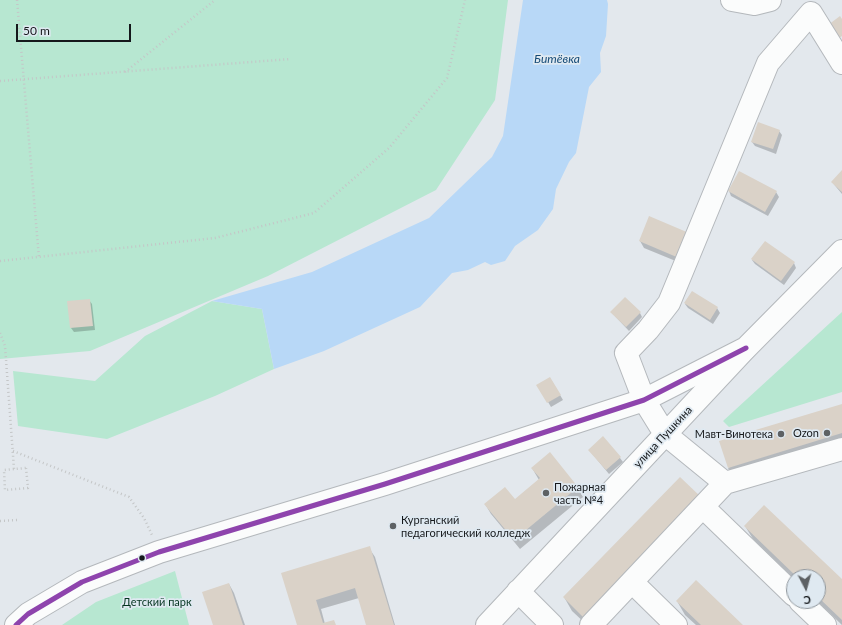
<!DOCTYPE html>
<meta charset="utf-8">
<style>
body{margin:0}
#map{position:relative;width:842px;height:625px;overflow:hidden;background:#e3e8ed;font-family:Lato,sans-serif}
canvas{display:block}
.north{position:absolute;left:786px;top:569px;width:40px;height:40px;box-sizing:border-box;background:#dfe9f1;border:1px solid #8e959b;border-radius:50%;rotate:174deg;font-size:11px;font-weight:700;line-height:16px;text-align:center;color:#15181b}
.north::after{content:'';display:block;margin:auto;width:14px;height:18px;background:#5d6164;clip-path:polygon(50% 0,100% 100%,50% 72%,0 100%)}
.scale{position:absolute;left:16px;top:24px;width:115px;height:18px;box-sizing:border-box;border:2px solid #15181b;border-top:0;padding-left:5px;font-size:12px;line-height:14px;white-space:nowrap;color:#15181b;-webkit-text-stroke:3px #dfe9f1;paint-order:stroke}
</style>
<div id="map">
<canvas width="842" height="625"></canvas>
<div class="north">С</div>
<div class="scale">50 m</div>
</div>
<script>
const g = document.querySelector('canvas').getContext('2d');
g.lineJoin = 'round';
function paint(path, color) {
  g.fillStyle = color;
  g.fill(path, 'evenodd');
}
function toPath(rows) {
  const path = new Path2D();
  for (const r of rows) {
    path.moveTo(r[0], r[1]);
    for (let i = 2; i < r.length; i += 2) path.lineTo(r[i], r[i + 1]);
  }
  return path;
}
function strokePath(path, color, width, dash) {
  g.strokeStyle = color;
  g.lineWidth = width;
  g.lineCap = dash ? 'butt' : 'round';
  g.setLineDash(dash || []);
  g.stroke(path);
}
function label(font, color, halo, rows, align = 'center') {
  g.font = font + ' Lato,sans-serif';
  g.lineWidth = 3.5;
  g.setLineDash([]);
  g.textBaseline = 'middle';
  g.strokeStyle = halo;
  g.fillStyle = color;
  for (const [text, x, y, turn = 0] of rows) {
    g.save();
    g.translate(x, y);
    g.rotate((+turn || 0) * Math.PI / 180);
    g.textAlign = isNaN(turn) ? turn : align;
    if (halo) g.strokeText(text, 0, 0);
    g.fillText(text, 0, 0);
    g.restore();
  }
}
paint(toPath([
 [0,0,508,0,495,100,436,190,268,276,90,351,0,359],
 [212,301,262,309,274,369,215,396,107,439,18,426,13,371,95,381,145,336],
 [842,312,842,392,729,427,723,421],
 [175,571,189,625,62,625,96,602]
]), '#b7e7d1');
paint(toPath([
 [523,0,607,0,608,4,606,36,600,53,601,72,589,87,576,153,569,162,556,189,553,209,538,230,515,246,505,261,491,265,485,262,468,270,452,273,420,307,324,351,274,369,262,309,212,301,312,272,429,218,492,157,503,136]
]), '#b8d8f7');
paint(toPath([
 [779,131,782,135,776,154,755,146,752,142],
 [842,171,842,194,832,182],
 [729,191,776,192,779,197,768,216,731,196],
 [650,218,683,264,644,248,640,241],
 [752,260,794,263,796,268,784,285,755,264],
 [692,292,717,308,720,313,713,324,688,308,685,304],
 [89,300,92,304,95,330,74,332,71,328],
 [611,312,640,313,642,317,629,331],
 [550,378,563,400,551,407,538,385],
 [842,405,842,449,736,481,728,468],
 [589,450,620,458,623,462,609,474],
 [532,468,577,487,583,497,520,549,491,514,485,504,515,500,539,480],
 [680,478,587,625,572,611,564,597],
 [745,526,842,581,842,625,817,601,818,577,794,577,794,579,753,539],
 [369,548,375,557,395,625,367,625,359,598,321,609,325,624,336,625,298,625,282,574],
 [229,584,234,593,245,625,214,625],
 [677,601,741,625,696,625,685,615]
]), '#0003');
paint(toPath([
 [840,16,842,19,842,36,838,39,828,25],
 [758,122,780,130,773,149,751,142],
 [842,170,842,192,831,182],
 [739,171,777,191,765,212,728,191],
 [649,216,689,233,679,258,639,241],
 [765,241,795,262,781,281,751,259],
 [692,291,718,307,710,320,684,303],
 [625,297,641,312,626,327,610,312],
 [90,299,93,326,70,328,67,301],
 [550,377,561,395,547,403,536,385],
 [842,404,842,433,728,468,719,441],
 [603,436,621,457,606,470,588,450],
 [550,452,578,487,514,540,484,504,505,487,515,499,540,478,531,468],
 [680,477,701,497,584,618,563,597],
 [764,505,842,579,842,620,818,597,818,577,797,577,744,526],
 [370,546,394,625,366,625,355,588,316,600,323,623,334,620,336,625,297,625,281,573],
 [696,580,743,625,701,625,676,601],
 [229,583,243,625,213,625,202,592]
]), '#dad2c8');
const minor = toPath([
 [732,0,754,4,770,0],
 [725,483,665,434,644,400,626,353,648,330,669,303,768,63,811,13,842,63],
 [703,507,794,595],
 [632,582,676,625],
 [518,591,552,625],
 [800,601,825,625],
 [487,625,744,350],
 [591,625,725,483,842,449]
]);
const major = toPath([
 [16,625,28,614,82,582,159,552,385,484,644,400,746,348,842,251]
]);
strokePath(minor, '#b4b8bc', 24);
strokePath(major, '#b4b8bc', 24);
strokePath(toPath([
 [17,0,39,258],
 [125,72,215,0],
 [0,81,291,59],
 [0,261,215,238,314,213,389,148,447,78,465,0],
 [0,333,5,346,14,469],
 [13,451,129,497,144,518,152,535],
 [26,468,28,488,5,490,4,470,26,468],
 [0,521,18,520]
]), '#c4c6c7', 2.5, [1, 3]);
strokePath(minor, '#fbfcfc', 22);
strokePath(major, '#fbfcfc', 22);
strokePath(toPath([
 [16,625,28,614,82,582,159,552,385,484,644,400,746,348]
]), '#8e44ad', 5);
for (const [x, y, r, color] of [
 [827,433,4,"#5d6164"],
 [781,434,4,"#5d6164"],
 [546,493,4,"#5d6164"],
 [393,526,4,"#5d6164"],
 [142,558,3.5,"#15181b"]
]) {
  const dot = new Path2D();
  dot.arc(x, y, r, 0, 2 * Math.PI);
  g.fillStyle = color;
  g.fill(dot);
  strokePath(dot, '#dfe9f1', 1.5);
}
label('11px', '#15181b', '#dfe9f1', [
 ["Ozon",819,433],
 ["Мавт-Винотека",773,434],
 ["Пожарная",554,487,"left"],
 ["часть №4",554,500,"left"],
 ["Курганский",401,520,"left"],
 ["педагогический колледж",401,533,"left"]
], 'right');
label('11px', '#15181b', '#dfe9f1', [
 ["улица Пушкина",663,437,-47]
]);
label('11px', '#043420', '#dfe9f1', [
 ["Детский парк",157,602]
]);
label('italic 12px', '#154b77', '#dfe9f1', [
 ["Битёвка",557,59]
]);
</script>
